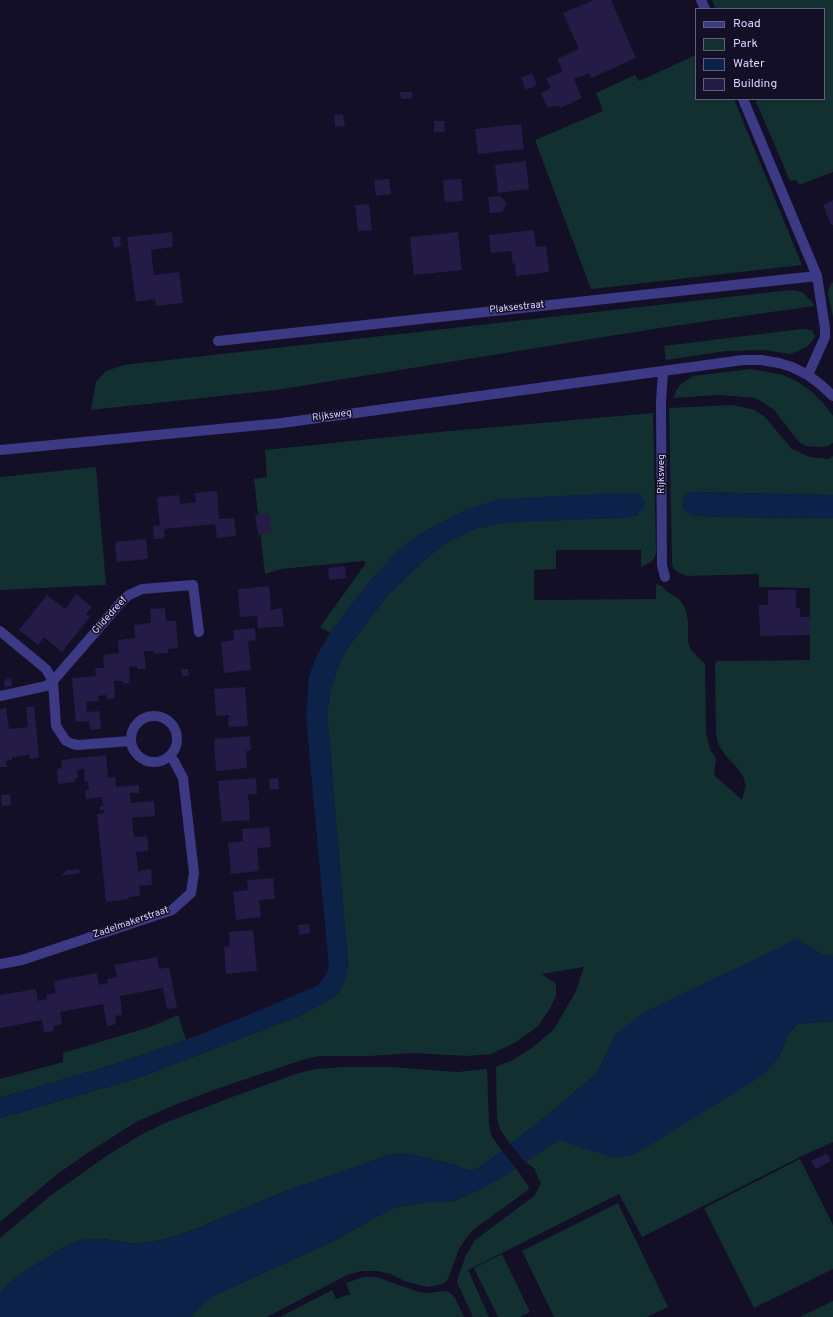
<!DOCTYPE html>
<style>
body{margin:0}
#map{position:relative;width:833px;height:1317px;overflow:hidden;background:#130f26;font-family:Overpass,sans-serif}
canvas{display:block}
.legend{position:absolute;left:695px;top:8px;width:130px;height:92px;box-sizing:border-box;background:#130f26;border:1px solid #625e7d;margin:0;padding:5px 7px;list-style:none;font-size:12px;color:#d9d4ff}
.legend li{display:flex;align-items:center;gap:8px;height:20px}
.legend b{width:20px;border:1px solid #625e7d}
</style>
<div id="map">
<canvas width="833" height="1317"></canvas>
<ul class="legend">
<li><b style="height:5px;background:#3d3a85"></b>Road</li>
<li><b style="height:11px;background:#12302f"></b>Park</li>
<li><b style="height:11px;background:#0c2248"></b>Water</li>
<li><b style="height:11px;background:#241b47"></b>Building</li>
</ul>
</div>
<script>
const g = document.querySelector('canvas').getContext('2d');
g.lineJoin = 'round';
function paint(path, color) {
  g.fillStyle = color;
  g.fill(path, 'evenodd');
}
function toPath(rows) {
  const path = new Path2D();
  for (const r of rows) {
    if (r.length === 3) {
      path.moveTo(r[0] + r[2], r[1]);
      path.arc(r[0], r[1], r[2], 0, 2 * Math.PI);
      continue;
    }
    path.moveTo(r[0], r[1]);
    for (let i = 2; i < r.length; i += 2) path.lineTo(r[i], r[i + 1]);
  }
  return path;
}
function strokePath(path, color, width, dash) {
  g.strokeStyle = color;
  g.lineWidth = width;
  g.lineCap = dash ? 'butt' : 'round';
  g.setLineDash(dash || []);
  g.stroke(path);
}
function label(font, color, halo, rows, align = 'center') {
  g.font = font + ' Overpass,sans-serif';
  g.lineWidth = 3;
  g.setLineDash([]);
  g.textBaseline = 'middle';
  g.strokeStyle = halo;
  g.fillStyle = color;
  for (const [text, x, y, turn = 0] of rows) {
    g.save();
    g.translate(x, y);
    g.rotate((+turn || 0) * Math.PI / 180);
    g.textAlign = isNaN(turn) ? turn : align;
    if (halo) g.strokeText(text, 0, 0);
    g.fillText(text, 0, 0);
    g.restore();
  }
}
paint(toPath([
 [712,0,833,0,833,172,799,185,796,180,790,181,755,99,824,99,824,9,716,9],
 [696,55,696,99,734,99,802,265,591,289,535,140,603,111,596,93,635,75,639,81],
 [833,282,833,317,828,293,830,285],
 [791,290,802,292,813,303,814,306,666,327,276,390,91,410,96,382,106,371,124,365],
 [801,329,812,330,815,336,813,340,807,347,791,354,764,350,726,351,666,360,664,346],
 [751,369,783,375,798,382,811,391,823,403,833,416,833,443,828,446,820,447,806,446,798,441,774,410,764,403,755,398,720,395,673,398,676,391,680,385,693,376],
 [731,405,743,407,754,410,764,416,792,449,810,457,828,459,833,456,833,495,692,492,692,515,718,517,833,518,833,956,821,954,797,939,615,1035,598,1072,537,1124,510,1144,500,1129,497,1119,496,1068,497,1066,511,1061,532,1048,554,1029,576,991,584,967,542,974,556,984,556,996,549,1010,537,1027,516,1042,491,1054,467,1056,414,1053,369,1056,320,1056,305,1059,222,1087,177,1104,136,1122,92,1150,56,1175,0,1222,0,1118,138,1078,299,1016,332,998,341,990,348,966,327,712,331,689,337,669,346,650,387,596,425,559,447,542,477,528,508,522,616,518,633,517,639,514,468,509,418,535,373,578,330,633,320,627,366,563,364,561,281,569,265,574,254,479,267,477,265,450,439,432,653,413,656,553,654,558,651,562,641,567,641,550,556,550,556,569,534,570,534,600,656,599,656,584,662,586,666,591,678,598,683,604,686,611,688,621,688,642,691,650,705,664,706,734,710,749,716,759,714,775,742,800,746,785,743,776,737,768,726,756,718,744,716,734,715,664,717,661,810,660,810,588,759,587,759,574,687,576,679,573,674,569,672,563,669,408],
 [96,467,106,585,0,590,0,477],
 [178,1015,186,1040,109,1066,0,1098,0,1079,63,1062,63,1053,150,1027],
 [833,1021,833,1142,804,1155,642,1237,619,1194,468,1270,489,1317,473,1317,457,1282,459,1275,466,1255,475,1240,534,1196,541,1184,534,1168,525,1162,559,1140,564,1140,779,1057,788,1034,798,1024],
 [342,1067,391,1067,457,1072,487,1069,489,1123,491,1135,502,1151,478,1168,470,1171,455,1165,406,1153,390,1155,286,1191,190,1231,172,1237,153,1242,133,1244,104,1239,85,1239,66,1246,13,1279,0,1293,0,1238,50,1196,105,1157,139,1136,165,1123,232,1097,299,1073,316,1069],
 [800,1159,833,1225,833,1269,754,1308,704,1208],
 [516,1168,527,1184,529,1187,528,1190,474,1229,467,1237,459,1249,448,1279,443,1284,428,1287,407,1282,390,1274,378,1271,362,1271,347,1275,267,1317,191,1317,202,1304,217,1294,336,1240,374,1218,396,1207,425,1202,451,1202,483,1188,507,1174],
 [618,1203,668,1307,647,1317,554,1317,522,1251],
 [502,1254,530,1312,520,1317,498,1317,474,1268],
 [363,1277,377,1277,419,1292,427,1293,443,1291,449,1292,455,1298,464,1317,280,1317,332,1290,336,1299,350,1294,346,1283],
 [833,1301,833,1317,800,1317]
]), '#12302f');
paint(toPath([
 [692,492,833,495,833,518,718,517,692,515,685,512,682,507,683,498,685,495],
 [618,493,638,494,642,496,645,503,643,509,633,517,616,518,508,522,477,528,447,542,425,559,387,596,346,650,337,669,331,689,327,712,348,966,341,990,332,998,299,1016,138,1078,0,1118,0,1098,109,1066,197,1036,310,989,318,985,324,977,329,968,306,717,309,676,317,655,330,633,353,602,373,578,395,553,418,535,443,521,468,509,499,499],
 [797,939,821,954,833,956,833,1021,798,1024,788,1034,779,1057,765,1074,634,1155,614,1158,559,1140,525,1162,510,1144,537,1124,598,1072,615,1035,644,1012],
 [502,1151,516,1168,507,1174,483,1188,451,1202,425,1202,396,1207,374,1218,336,1240,217,1294,202,1304,191,1317,0,1317,0,1293,13,1279,66,1246,85,1239,104,1239,133,1244,153,1242,172,1237,190,1231,286,1191,390,1155,406,1153,455,1165,470,1171,478,1168]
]), '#0c2248');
paint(toPath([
 [594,0,611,0,636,58,591,78,589,73,574,79,582,98,560,108,559,106,547,107,541,93,551,88,546,78,563,71,557,59,579,49,563,13],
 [532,73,537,85,526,90,521,78],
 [400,92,412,92,413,98,401,99],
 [343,114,345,126,335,127,334,115],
 [434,121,444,121,445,132,434,132],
 [521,124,524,149,478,154,475,129],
 [526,161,529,189,498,193,495,165],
 [389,179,391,194,376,196,374,180],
 [461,179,463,201,445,202,443,180],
 [500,196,507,203,502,212,490,213,488,197],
 [833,200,833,225,831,225,823,205],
 [369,204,372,230,358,231,355,205],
 [534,230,536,247,546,246,549,272,516,276,515,263,513,264,511,251,491,253,489,235],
 [172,232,173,247,151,250,154,275,179,272,183,303,156,306,155,299,136,302,127,237],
 [458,232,462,270,414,275,410,237],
 [120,236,121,246,114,248,112,237],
 [217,491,219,519,234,518,236,536,217,538,215,524,164,529,165,538,154,539,153,526,160,525,157,497,179,495,180,504,196,502,195,493],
 [269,513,271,532,258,535,255,515],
 [146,539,148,559,117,562,115,542],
 [345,566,346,578,329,580,328,568],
 [269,586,271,610,282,608,284,626,258,628,257,616,240,617,238,589],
 [768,590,796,590,796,608,800,608,800,617,810,617,810,635,760,636,759,605,768,605],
 [76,594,92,607,86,614,90,617,62,652,44,637,38,645,19,630,47,595,65,609],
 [165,608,166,621,176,621,178,648,168,649,168,653,154,654,153,651,144,651,146,669,137,669,137,666,129,667,130,683,123,684,123,681,114,681,115,698,107,699,106,695,98,696,99,701,86,702,87,712,99,711,101,729,90,730,89,721,76,722,72,678,96,676,95,668,104,668,103,655,119,653,118,640,135,638,134,625,151,623,150,609],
 [255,628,256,640,248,641,251,670,224,673,221,642,234,640,233,630],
 [181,669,188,669,189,676,182,676],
 [11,678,12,686,5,687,4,681,6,679],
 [245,687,248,726,229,727,228,718,229,718,229,715,216,716,214,689],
 [34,706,39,758,30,759,30,755,12,757,12,760,6,761,7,767,0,767,0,709,6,708,9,729,18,728,28,727,26,707],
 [250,736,251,751,246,751,247,768,216,771,214,739],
 [106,755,108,778,115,777,116,787,139,785,139,793,130,793,131,803,154,801,155,816,132,818,134,837,147,836,148,843,148,851,136,852,138,871,151,869,152,885,139,886,140,896,128,897,129,899,106,902,97,814,104,813,104,810,100,810,100,806,103,806,102,797,86,799,85,790,89,790,88,781,85,782,84,769,77,770,78,778,75,778,75,782,58,784,57,769,62,768,61,760],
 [256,778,257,794,248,794,250,820,222,822,218,781],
 [278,778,279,789,270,790,269,779],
 [10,794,11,805,2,806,1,795],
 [269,827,271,847,257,848,259,871,231,874,228,843,243,841,242,829],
 [79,869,80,873,61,876,67,870],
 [273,878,275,899,259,900,261,917,236,920,233,892,248,890,247,880],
 [309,924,310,933,299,935,298,925],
 [253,930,257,971,226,974,224,947,230,946,229,932],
 [157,957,159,969,169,967,177,1008,167,1009,163,988,120,996,122,1015,115,1016,116,1024,107,1026,103,1004,60,1012,62,1024,53,1026,54,1031,44,1032,42,1020,0,1028,0,995,36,989,38,1001,47,999,46,995,56,993,54,981,97,973,99,985,108,983,107,979,117,977,114,965],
 [827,1153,831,1161,816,1169,811,1161]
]), '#241b47');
strokePath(toPath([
 [701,0,705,9],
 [743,99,817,276,825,328,825,337,808,375],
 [218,341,817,276],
 [663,372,661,402,662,565,665,577],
 [0,450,282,423,743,360,761,360,779,363,792,367,808,375,821,385,833,396],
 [0,631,46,669,53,681,56,726,66,741,73,744,78,745,130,741],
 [0,696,46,686,53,681,123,600,129,595,142,589,193,585,199,632],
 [154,739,23],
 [0,964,22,960,172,910,191,893,194,873,183,778,174,761,170,756]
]), '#3d3a85', 10);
label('10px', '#d9d4ff', '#130f26', [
 ["Plaksestraat",517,308,-6],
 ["Rijksweg",332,416,-8],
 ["Rijksweg",662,474,-90],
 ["Gildedreef",110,616,-48],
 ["Zadelmakerstraat",131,923,-19]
]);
</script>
